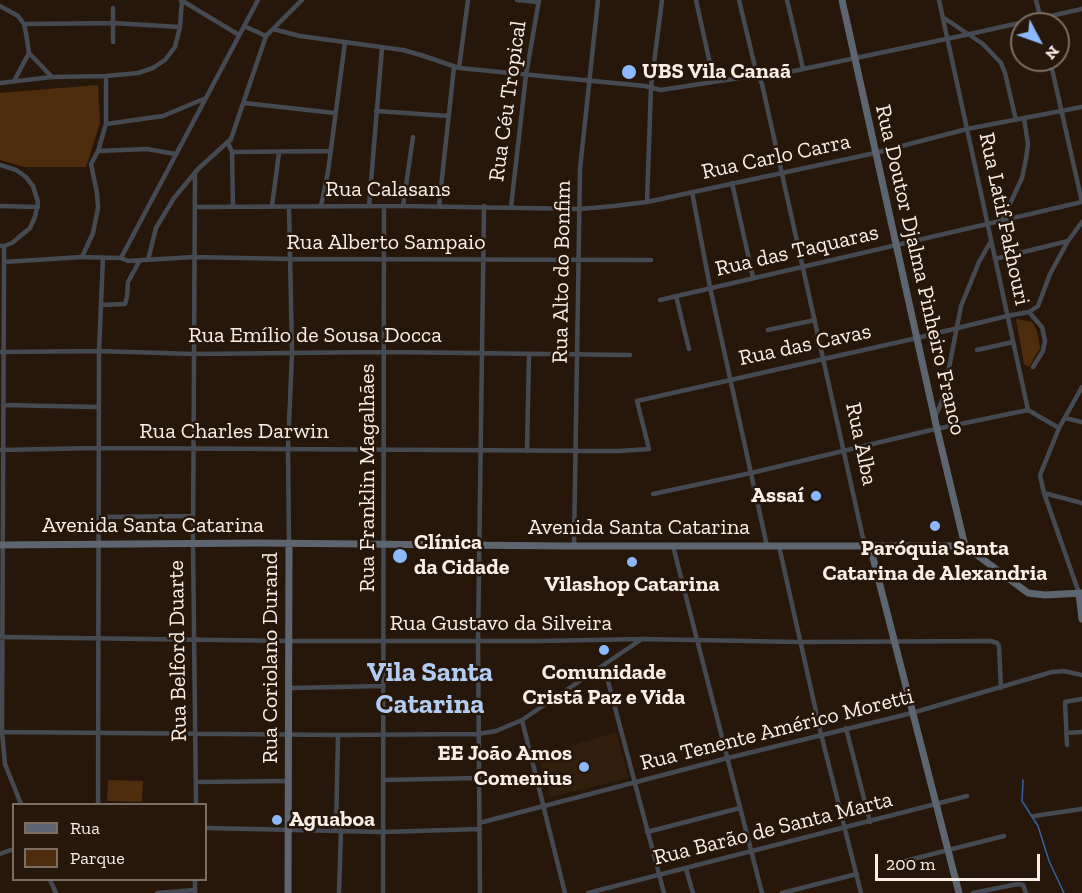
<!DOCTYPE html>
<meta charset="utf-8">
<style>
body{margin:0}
#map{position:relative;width:1082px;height:893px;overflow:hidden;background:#26170a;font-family:"Zilla Slab",serif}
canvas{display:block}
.legend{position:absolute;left:12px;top:803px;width:195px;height:78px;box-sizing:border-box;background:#26170a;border:2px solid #7b6d62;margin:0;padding:8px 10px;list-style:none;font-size:18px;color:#faefe6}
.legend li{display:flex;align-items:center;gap:12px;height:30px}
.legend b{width:30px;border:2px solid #7b6d62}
.north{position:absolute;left:1010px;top:12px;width:60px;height:60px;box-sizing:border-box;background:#26170a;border:2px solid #7b6d62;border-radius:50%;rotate:131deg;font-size:16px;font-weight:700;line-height:24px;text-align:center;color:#faefe6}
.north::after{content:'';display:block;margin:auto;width:21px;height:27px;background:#8cb9fc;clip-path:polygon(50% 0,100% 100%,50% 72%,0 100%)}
.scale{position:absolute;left:875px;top:854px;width:165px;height:27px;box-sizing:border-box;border:3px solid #faefe6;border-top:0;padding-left:8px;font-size:18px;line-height:21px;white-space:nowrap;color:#faefe6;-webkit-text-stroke:4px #26170a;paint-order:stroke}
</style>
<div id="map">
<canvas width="1082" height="893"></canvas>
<ul class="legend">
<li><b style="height:8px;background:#5d6571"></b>Rua</li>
<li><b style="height:16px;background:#4e2d0e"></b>Parque</li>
</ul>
<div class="north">N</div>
<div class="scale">200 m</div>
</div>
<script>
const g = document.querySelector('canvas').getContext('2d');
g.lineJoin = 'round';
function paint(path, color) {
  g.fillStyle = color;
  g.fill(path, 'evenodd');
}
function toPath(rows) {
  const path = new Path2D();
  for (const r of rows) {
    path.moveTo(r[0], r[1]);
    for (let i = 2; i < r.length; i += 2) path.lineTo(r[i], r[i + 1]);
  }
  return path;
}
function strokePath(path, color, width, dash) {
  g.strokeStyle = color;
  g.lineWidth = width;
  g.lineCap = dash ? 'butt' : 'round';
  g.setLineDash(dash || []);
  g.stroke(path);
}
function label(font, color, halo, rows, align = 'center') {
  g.font = font + ' "Zilla Slab",serif';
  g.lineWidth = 5;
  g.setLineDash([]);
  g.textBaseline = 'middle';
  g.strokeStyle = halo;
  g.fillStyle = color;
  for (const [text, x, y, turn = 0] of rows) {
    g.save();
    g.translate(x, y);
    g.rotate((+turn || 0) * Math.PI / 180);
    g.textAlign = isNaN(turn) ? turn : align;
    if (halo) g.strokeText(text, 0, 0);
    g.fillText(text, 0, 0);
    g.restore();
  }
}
paint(toPath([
 [616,732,629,778,550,797,539,756]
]), '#321e0d');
paint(toPath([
 [98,85,100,123,86,167,24,167,0,160,0,93],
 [1016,319,1032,322,1037,331,1040,348,1029,367,1024,364],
 [108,780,143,781,142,802,107,801]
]), '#4e2d0e');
strokePath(toPath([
 [1023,780,1022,801,1038,826,1049,861,1064,893]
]), '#3662a3', 1.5);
strokePath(toPath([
 [181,0,239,35],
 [517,0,538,2],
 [696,0,714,82],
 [739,0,756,71,762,84,863,538,870,546],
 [787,0,803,68],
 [939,0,1028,410,1059,428],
 [1036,0,1042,24],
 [0,6,18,16,24,24,26,33,29,53,14,81],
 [113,8,113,42],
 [944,18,983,44,1001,63,1005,73,1016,120],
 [24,24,113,23,180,27],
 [244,26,266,36],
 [273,29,300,36,403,50,421,55,459,68,645,86,661,90,746,77,770,76,970,34,1082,9],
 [29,53,52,77],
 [1050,60,1082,202],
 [459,68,468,0],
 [0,83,52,77,106,76,138,73,153,68,165,60,175,47,180,27,182,0],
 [244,103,335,113],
 [376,111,449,116],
 [106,124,163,116,206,98],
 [228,143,232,152,331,151],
 [98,151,147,149,175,154],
 [232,152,233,206],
 [0,165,16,170,26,177,33,186,38,202,35,217,30,228,12,243,4,246],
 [195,172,193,544,196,804],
 [732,183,753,277],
 [692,192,710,287,767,546],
 [647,202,651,87,662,0],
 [0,206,38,207],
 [272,206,279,153],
 [321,206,328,172,345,42],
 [369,206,382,48],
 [403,206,413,137],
 [439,206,454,67],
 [195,207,403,206,580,209,614,206,647,202,875,153,967,129,1082,107],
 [289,207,292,353,288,449,289,545],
 [511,207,526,75,539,0],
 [1003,219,1022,178,1026,159,1028,144,1024,118],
 [0,246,4,246,4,262,82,257,121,258,128,261,194,257,291,259,651,260],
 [82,257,93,233,98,208,97,193,91,164,98,151,106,124,106,76],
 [121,258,258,0],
 [995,259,1068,241],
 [148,260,156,228,174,198,198,169,231,139,266,36,302,0],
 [4,262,2,732,5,764,21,804],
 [676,296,689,349],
 [660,300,1082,202],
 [102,305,125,304,127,297,128,282,140,260],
 [1029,312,1042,327,1045,341,1043,351,1033,367],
 [768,330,815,320],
 [977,350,1013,342],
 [0,352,99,351,193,354,385,352,630,355],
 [3,405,98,407],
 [935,417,943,399,961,306,979,262,991,241],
 [1065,418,1082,422],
 [0,450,99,448,619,451,649,449,637,401,917,338,1007,316,1029,312,1038,306,1050,274,1068,241,1082,222],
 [527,451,529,354],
 [1044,493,1082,503],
 [653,494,751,473,931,430,1028,410],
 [99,517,193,516],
 [574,546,580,169,598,0],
 [673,546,762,893],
 [779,546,821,734,861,893],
 [1079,593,1044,493,1040,475,1059,428,1082,387],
 [0,637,289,641,542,641,642,639,799,642,991,641,997,643,999,646,1001,688],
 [604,666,664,893],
 [289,688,383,686],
 [522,720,565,893],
 [846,728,870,822],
 [0,732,338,735,478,734,496,731,522,720,642,639],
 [1066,733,1082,732],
 [1067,745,1065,702,1082,699],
 [384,780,478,778],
 [196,782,288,781],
 [98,804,99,351,103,257],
 [1034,816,1082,809],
 [479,823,728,758,912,713,1052,672,1064,671,1082,675],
 [206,828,383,832,480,829],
 [336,830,338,735],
 [647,832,740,808],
 [0,854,14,849],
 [905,861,1004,836],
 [686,869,693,893],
 [50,880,56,893],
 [195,880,195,893],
 [157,893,195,890],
 [339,893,341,830],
 [383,893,384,206],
 [480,893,478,641,484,206],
 [588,893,967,796],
 [782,893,857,874],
 [973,893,1018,884,1023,885,1026,893]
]), '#454a52', 4.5);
strokePath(toPath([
 [842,0,937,429,965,546],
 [0,545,258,543,565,546,965,546,1028,593,1045,595,1082,593],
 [870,546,959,893],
 [1079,593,1082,619],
 [288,893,289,545]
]), '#5d6571', 7);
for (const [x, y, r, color] of [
 [629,72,8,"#8cb9fc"],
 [816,496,6,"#8cb9fc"],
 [935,526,6,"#8cb9fc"],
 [400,556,8,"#8cb9fc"],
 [632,562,6,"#8cb9fc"],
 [604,650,6,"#8cb9fc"],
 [584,767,6,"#8cb9fc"],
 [277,820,6,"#8cb9fc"]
]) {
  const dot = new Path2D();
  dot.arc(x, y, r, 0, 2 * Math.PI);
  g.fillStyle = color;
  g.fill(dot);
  strokePath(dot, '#26170a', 2);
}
label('bold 22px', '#faefe6', '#26170a', [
 ["UBS Vila Canaã",642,72],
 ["Assaí",804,496,"right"],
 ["Clínica",414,543],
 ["da Cidade",414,568],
 ["Paróquia Santa",935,549,"center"],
 ["Catarina de Alexandria",935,574,"center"],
 ["Vilashop Catarina",632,585,"center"],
 ["Comunidade",604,673,"center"],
 ["Cristã Paz e Vida",604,698,"center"],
 ["EE João Amos",572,754,"right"],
 ["Comenius",572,779,"right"],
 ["Aguaboa",289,820]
], 'left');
label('22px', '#faefe6', '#26170a', [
 ["Rua Céu Tropical",508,101,-82],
 ["Rua Carlo Carra",776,157,-12],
 ["Rua Calasans",388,190],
 ["Rua Latif Fakhouri",1004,219,78],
 ["Rua Alberto Sampaio",386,243],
 ["Rua das Taquaras",797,251,-13],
 ["Rua Doutor Djalma Pinheiro Franco",920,270,77],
 ["Rua Alto do Bonfim",562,272,-89],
 ["Rua Emílio de Sousa Docca",315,336],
 ["Rua das Cavas",805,345,-12],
 ["Rua Charles Darwin",234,432],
 ["Rua Alba",861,444,78],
 ["Rua Franklin Magalhães",368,478,-90],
 ["Avenida Santa Catarina",153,526],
 ["Avenida Santa Catarina",639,528],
 ["Rua Gustavo da Silveira",501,624],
 ["Rua Belford Duarte",178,651,-91],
 ["Rua Coriolano Durand",271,658,-90],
 ["Rua Tenente Américo Moretti",777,730,-14],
 ["Rua Barão de Santa Marta",773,829,-14]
]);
label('bold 28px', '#b3ccf2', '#26170a', [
 ["Vila Santa",430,673],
 ["Catarina",430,705]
]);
</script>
